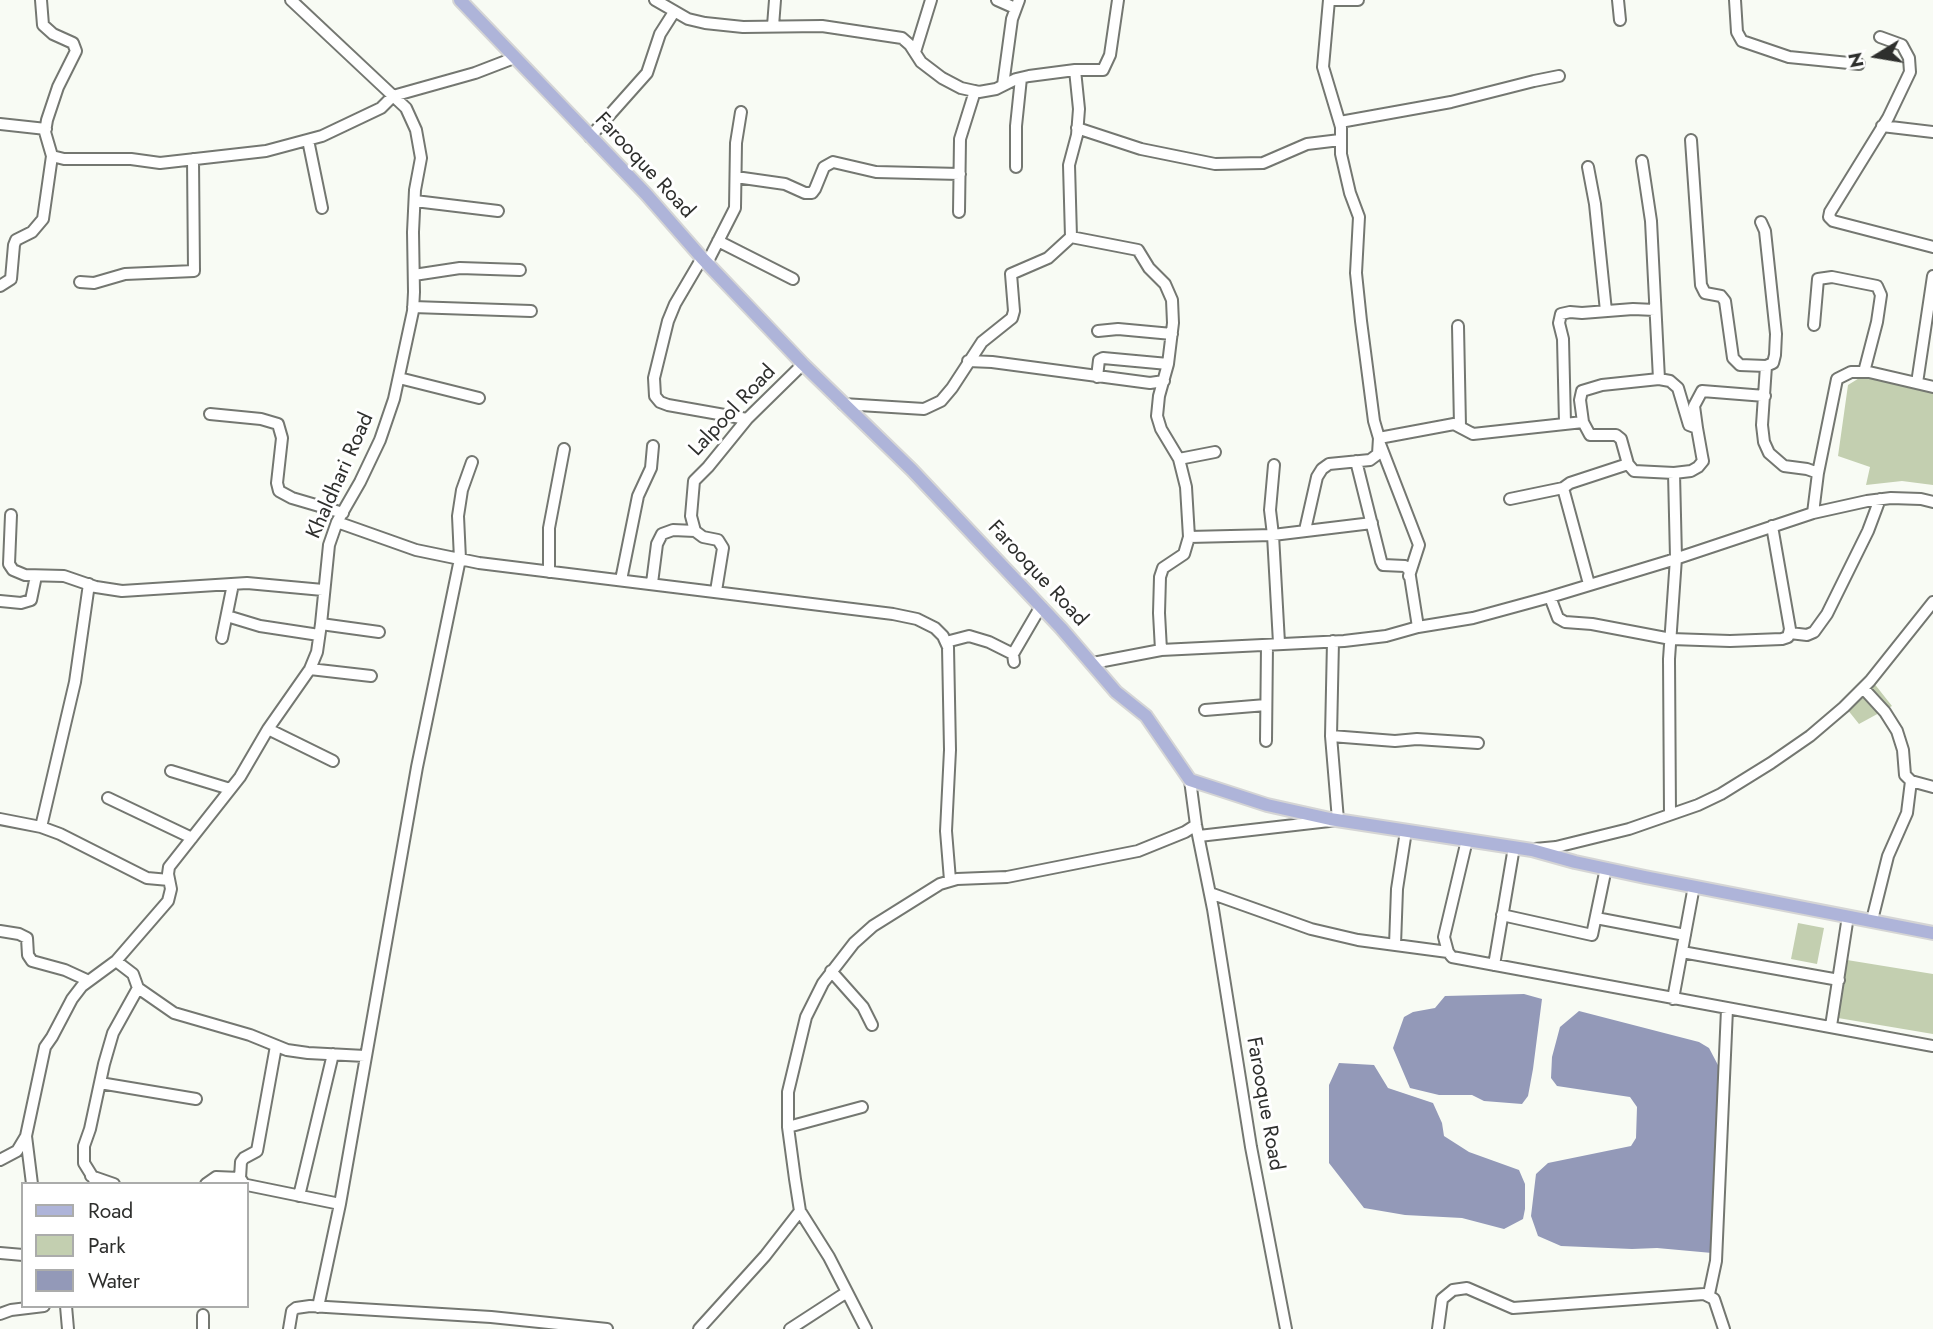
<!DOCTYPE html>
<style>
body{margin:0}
#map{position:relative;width:1933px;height:1329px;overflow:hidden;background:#f8fbf4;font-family:Jost,sans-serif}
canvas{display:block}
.legend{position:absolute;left:21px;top:1182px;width:228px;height:126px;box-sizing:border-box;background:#fff;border:2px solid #abacab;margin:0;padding:9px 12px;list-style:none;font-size:21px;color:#2e2f2d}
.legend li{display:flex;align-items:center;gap:14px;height:35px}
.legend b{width:35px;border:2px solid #abacab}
.north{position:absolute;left:1842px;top:21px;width:70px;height:70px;-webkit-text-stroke:5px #fff;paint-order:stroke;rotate:259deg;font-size:19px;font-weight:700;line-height:28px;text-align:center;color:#2e2f2d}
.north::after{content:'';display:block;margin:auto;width:24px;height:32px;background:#2e2f2d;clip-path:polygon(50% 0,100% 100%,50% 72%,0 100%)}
</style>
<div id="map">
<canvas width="1933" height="1329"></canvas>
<ul class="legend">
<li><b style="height:9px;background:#aeb4d9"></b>Road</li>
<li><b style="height:19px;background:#c3cfb0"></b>Park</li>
<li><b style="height:19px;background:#9399b8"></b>Water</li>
</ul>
<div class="north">N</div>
</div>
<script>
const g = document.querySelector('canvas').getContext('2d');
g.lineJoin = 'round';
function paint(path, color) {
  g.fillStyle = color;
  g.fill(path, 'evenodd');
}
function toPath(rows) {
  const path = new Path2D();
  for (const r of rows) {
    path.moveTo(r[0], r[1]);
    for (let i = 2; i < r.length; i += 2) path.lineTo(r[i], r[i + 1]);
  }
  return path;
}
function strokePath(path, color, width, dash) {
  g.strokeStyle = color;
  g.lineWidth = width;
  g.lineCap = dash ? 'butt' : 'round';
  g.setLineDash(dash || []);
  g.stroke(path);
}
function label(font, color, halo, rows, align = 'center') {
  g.font = font + ' Jost,sans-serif';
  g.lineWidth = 6;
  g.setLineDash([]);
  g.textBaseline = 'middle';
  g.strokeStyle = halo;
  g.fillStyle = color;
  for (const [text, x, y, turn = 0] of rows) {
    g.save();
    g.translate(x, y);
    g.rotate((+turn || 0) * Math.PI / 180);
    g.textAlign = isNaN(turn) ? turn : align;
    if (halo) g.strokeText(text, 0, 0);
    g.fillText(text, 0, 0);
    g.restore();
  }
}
paint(toPath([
 [1869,372,1933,388,1933,485,1902,481,1866,485,1870,467,1838,456,1848,385],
 [1873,682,1892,706,1859,724,1847,709],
 [1798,923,1824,928,1817,964,1791,959],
 [1847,960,1933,974,1933,1034,1838,1018]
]), '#c3cfb0');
paint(toPath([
 [1524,994,1542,999,1533,1069,1528,1096,1522,1104,1484,1101,1472,1095,1439,1095,1410,1088,1393,1048,1404,1017,1413,1012,1435,1008,1445,996],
 [1579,1011,1699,1042,1709,1048,1719,1067,1718,1121,1712,1253,1657,1248,1632,1249,1561,1246,1538,1236,1531,1216,1536,1174,1548,1163,1631,1146,1636,1138,1637,1107,1630,1097,1557,1086,1551,1078,1552,1057,1560,1027],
 [1339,1063,1374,1065,1388,1088,1433,1103,1442,1123,1444,1136,1469,1152,1519,1170,1525,1184,1525,1209,1523,1219,1504,1229,1462,1218,1405,1215,1364,1208,1329,1163,1329,1085]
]), '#9399b8');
const minor = toPath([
 [655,0,688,19,705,23,743,27,822,26,902,38,910,45,921,62,942,78,961,88,979,92,996,89,1016,79,1029,76,1075,70,1103,70,1110,55,1118,0],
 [997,0,1015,8],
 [1331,0,1358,0],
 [1618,0,1620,20],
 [1735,0,1737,32,1742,41,1789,57,1859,64],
 [773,26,775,0],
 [1880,37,1902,45,1909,58,1910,72,1888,118,1830,212,1829,217,1833,221,1933,247],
 [915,52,931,0],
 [1003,85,1012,19,1019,0],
 [1340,122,1451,102,1534,81,1559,76],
 [0,124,46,129],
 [1882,126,1933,132],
 [1077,128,1141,149,1215,164,1263,163,1307,144,1340,140],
 [590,137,647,73,660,34,674,12],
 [308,140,322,208],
 [1691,140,1701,285,1705,293,1721,296,1725,301,1733,358,1740,365,1766,366,1773,363,1775,355,1776,334,1765,231,1761,222],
 [52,156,64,159,131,159,160,163,266,151,322,136,381,108,393,96,475,73,514,58],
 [1642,161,1651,221,1659,379,1670,381,1678,388,1689,425,1697,428,1702,456,1703,461,1698,467,1691,471,1674,473],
 [1016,167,1016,126,1021,78],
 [1588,167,1595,204,1606,311],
 [736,177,785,184,805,193,812,193,815,189,824,167,833,162,876,172,960,174],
 [415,201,498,211],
 [959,212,960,139,975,91],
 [1071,237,1138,250,1149,268,1165,284,1172,300,1173,323,1168,364,1159,396,1157,416,1161,429,1179,459],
 [718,241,793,279],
 [702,258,675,304,668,321,654,378,655,396,660,402,668,405,747,419],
 [707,263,735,208,736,143,741,112],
 [414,275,460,268,520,270],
 [80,282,94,283,125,274,194,271,193,159],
 [0,286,11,279,14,245,16,240,32,232,43,219,52,156,45,132,47,120,58,87,76,51,73,43,53,34,43,25,41,0],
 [413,307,531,311],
 [1814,325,1818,279,1832,277,1877,286,1881,295,1877,322,1864,372],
 [1458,326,1460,426],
 [1098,331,1118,329,1172,334],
 [968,361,992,362,1150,383,1164,381],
 [1766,366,1762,425,1764,442,1769,453,1784,466,1807,469,1818,473],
 [1097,377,1099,360,1103,358,1168,364],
 [399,378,479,398],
 [1917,383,1933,276],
 [843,404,924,409,941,401,952,388,982,342,1012,318,1014,311,1011,274,1048,258,1071,237,1069,165,1077,135,1079,109,1075,70],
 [210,414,261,419,278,424,282,438,277,483,279,491,292,498,343,513],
 [1583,422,1580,400,1582,391,1602,385,1659,379],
 [1565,423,1563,339,1559,323,1561,314,1570,312,1582,313,1633,309,1655,310],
 [1697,428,1694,406,1702,391,1765,396],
 [1379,438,1454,424,1473,434,1583,422,1590,435,1616,435,1621,439,1628,464,1634,471,1674,473,1676,558,1669,659,1670,814],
 [1380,444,1419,545,1409,576],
 [1356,461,1381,561,1383,565,1405,566,1409,570,1418,627],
 [1274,465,1270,510,1273,535,1279,643],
 [1510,499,1563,488],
 [1813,513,1818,473,1837,379,1851,372,1869,372,1933,387],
 [11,515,9,564,13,570,25,575,64,576,96,587,122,591,247,583,323,590],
 [337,522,416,550,479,563,893,614,917,619,935,628,943,636,948,647,950,750,946,831,950,880],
 [1305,530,1317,477,1322,469,1329,464,1370,460,1378,454,1379,438,1374,421,1361,321,1356,273,1359,217,1350,193,1341,154,1341,127,1323,67,1329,0],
 [1189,537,1273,535,1372,523],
 [549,572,549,528,564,449],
 [621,580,638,496,651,468,653,446],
 [652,583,657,544,662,534,673,530,695,531],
 [1589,584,1563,488,1570,483,1628,464],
 [716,591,723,548,718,540,703,537,695,531,691,516,694,481,708,467,747,419,803,364],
 [1550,597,1558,618,1565,622,1592,624,1671,639,1730,641,1782,639,1788,637,1790,629,1772,526],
 [0,601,21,603,31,600,36,576],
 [227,616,260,626,319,635],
 [321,624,379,632],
 [1790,633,1807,635,1814,632,1827,614,1868,531,1880,499],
 [222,638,233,584],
 [946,642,969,636,989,642,1013,654],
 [1161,650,1159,613,1160,577,1163,568,1184,554,1189,537,1186,487,1179,459,1215,452],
 [1014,662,1013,654,1041,606],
 [1093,663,1161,650,1344,641,1386,636,1418,627,1473,618,1550,597,1669,561,1813,513,1867,501,1891,498,1921,499,1933,502],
 [310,669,371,676],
 [1863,688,1885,712,1897,731,1903,750,1905,775,1911,781,1933,787],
 [1205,710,1266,705],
 [268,729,333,761],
 [1331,736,1395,741,1417,739,1478,743],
 [1266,741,1267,645],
 [171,771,230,789],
 [1190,780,1196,825,1213,909,1251,1147,1286,1329],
 [108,798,192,838],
 [0,819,41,827,60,834,147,878,169,880],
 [41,827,75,682,89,584],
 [1199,836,1338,820,1331,736,1333,641],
 [1467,840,1444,937,1448,952,1452,957,1933,1046],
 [1535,849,1556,847,1629,829,1698,805,1721,794,1771,763,1810,736,1844,707,1870,681,1933,602],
 [1210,893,1311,929,1358,940,1448,952],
 [1502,915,1592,935,1606,868],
 [1596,918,1685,935],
 [1872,920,1888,856,1907,813,1911,781],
 [0,931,19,934,27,938,28,955,32,961,65,970,89,981],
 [1395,945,1397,889,1406,831],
 [1682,952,1839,980],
 [116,961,133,974,138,988,174,1013,250,1035,287,1050,308,1053,365,1056],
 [1494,965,1514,847],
 [831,971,863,1007,872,1025],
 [1673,999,1694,886],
 [1831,1026,1848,916],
 [100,1083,196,1099],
 [788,1127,862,1107],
 [26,1136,32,1184],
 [0,1160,17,1151,26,1136,45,1047,52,1037,72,999,82,986,116,961,168,901,171,889,168,874,169,867,240,777,268,729,310,669,317,652,321,624,329,545,337,522,360,482,380,440,394,399,413,311,414,292,413,232,415,190,421,158,416,130,406,108,291,0],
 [91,1176,114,1184],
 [97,1184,84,1163,84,1146,90,1129,104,1064,113,1033,138,988],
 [206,1184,216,1177,240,1178],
 [244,1184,240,1178,241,1162,244,1158,257,1151,276,1046],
 [247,1185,340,1204],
 [299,1196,333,1054],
 [0,1253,23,1255],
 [1709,1294,1716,1261,1727,1009],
 [66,1306,68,1329],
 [318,1307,340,1204,417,767,460,559,458,516,462,490,472,462],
 [0,1314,11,1310,44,1306],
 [203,1315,203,1329],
 [289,1329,292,1311,296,1308,310,1306,491,1317,607,1329],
 [699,1329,765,1256,800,1211],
 [790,1329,847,1292],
 [866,1329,829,1257,800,1211,795,1179,788,1127,788,1092,806,1017,823,983,854,943,873,926,940,884,957,879,1007,877,1138,851,1185,832,1196,825],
 [1438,1329,1442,1299,1453,1290,1467,1288,1513,1308,1704,1294,1714,1299,1724,1329]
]);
const major = toPath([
 [460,0,646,194,702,258,803,364,912,470,1061,628,1116,692,1146,716,1190,780,1267,805,1330,819,1532,850,1575,862,1645,877,1933,933]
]);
strokePath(minor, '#747771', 14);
strokePath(major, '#d5d5d5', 16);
strokePath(minor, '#fff', 10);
strokePath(major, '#aeb4d9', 12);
label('21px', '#2e2f2d', '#fff', [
 ["Farooque Road",644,166,47],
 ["Lalpool Road",733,411,-47],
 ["Khaldhari Road",341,476,-66],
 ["Farooque Road",1037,574,47],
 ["Farooque Road",1264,1104,80]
]);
</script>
